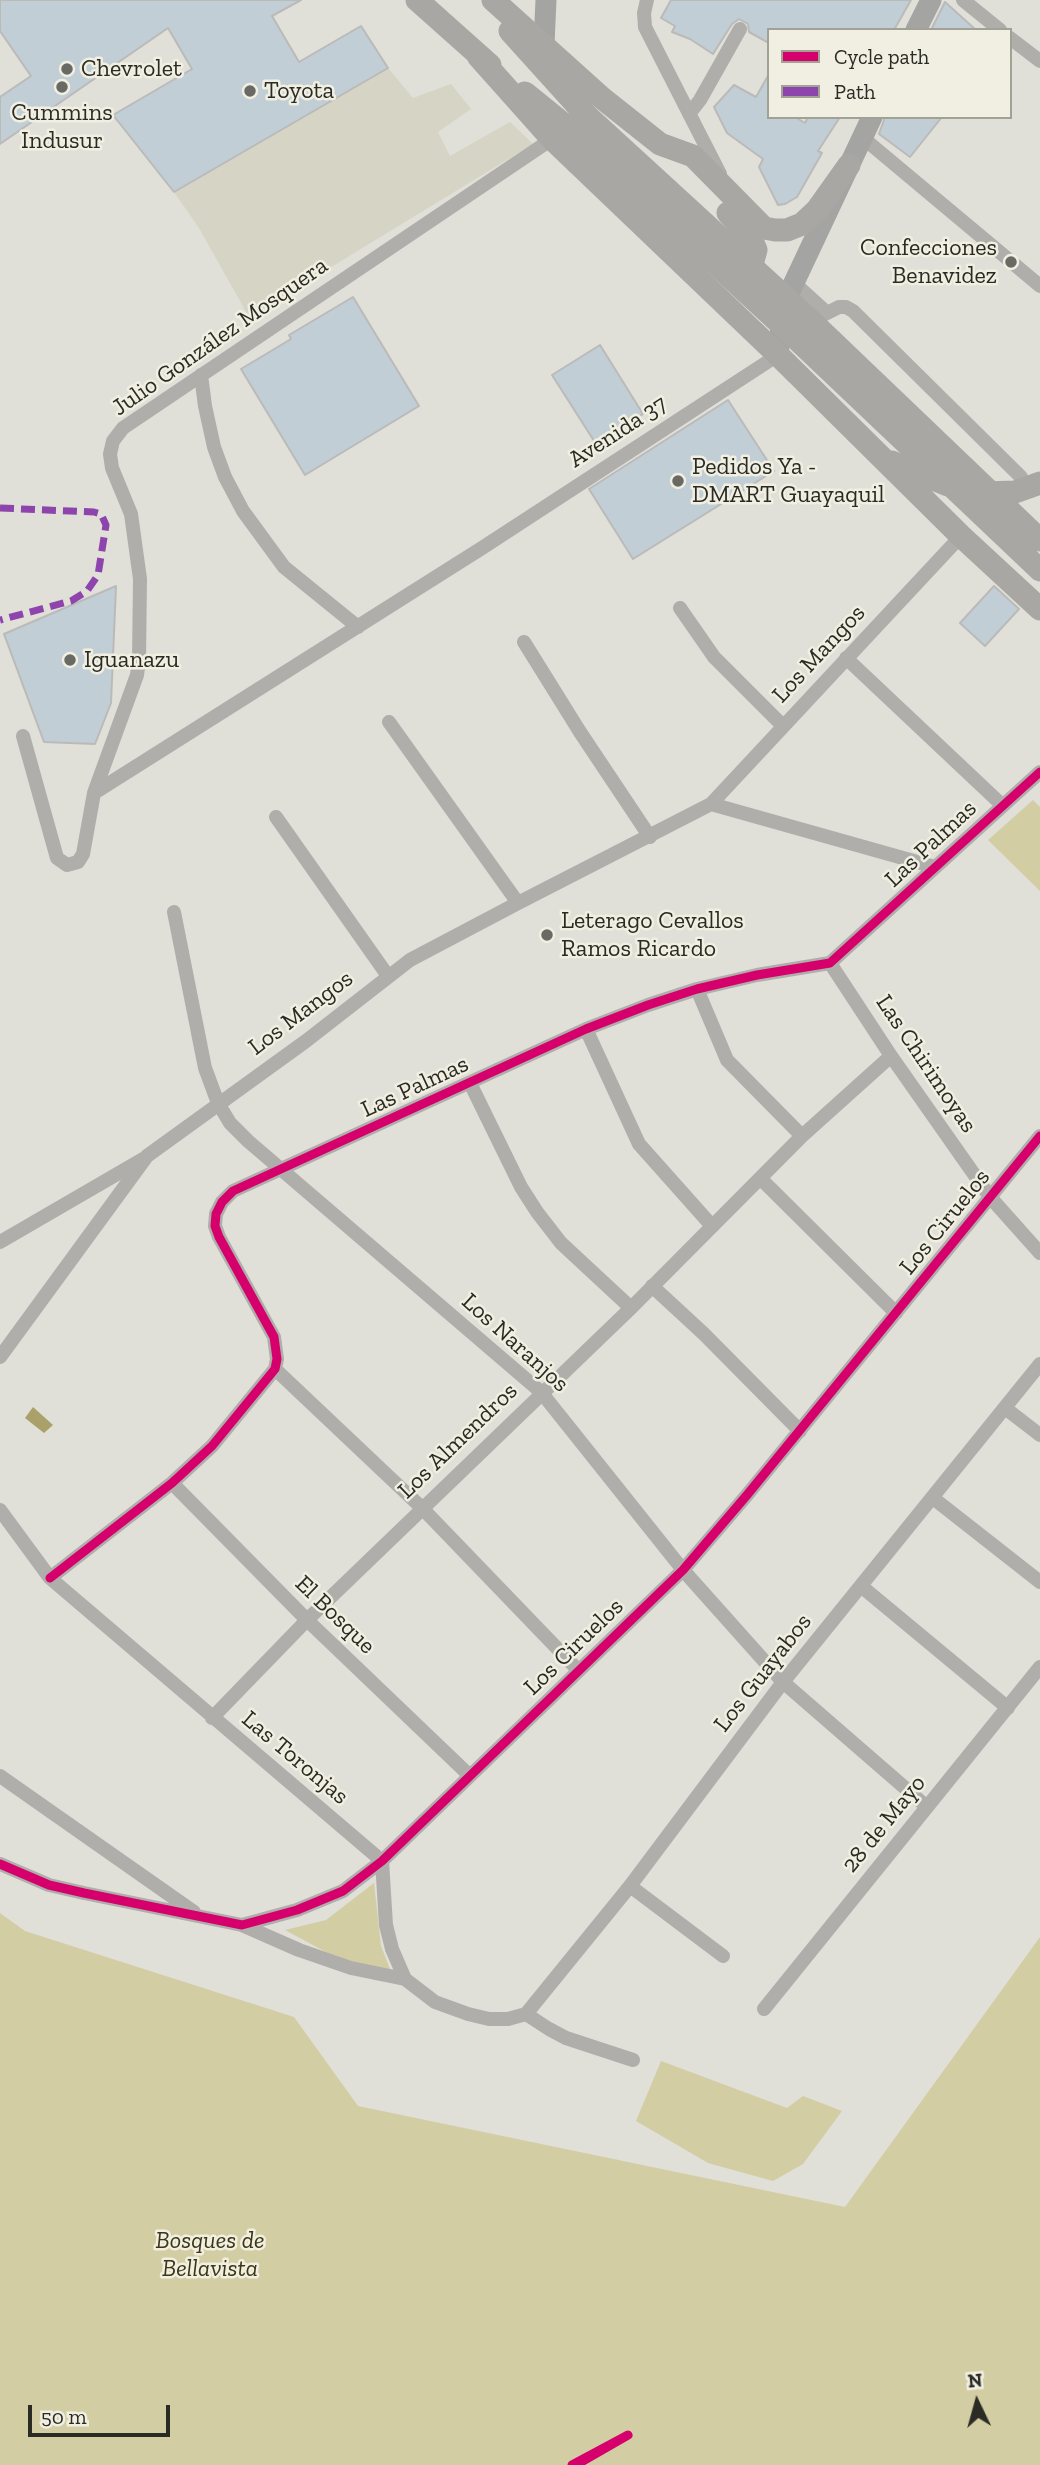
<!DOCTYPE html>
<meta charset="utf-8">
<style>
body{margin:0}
#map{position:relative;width:1040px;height:2465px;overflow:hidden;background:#e0dfd8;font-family:"Zilla Slab",serif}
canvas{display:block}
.legend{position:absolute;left:767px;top:28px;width:245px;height:91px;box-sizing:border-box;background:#f1efe1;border:2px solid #a2a196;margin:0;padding:9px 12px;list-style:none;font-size:21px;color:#2b2b25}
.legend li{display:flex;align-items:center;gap:14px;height:35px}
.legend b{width:35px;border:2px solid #a2a196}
.north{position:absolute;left:942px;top:2367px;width:70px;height:70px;-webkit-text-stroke:5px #f1efe1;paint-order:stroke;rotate:355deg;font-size:19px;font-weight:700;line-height:28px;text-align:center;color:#2b2b25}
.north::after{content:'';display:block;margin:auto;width:24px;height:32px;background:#2b2b25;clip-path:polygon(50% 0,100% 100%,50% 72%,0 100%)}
.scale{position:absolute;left:28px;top:2405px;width:142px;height:32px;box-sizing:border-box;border:4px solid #2b2b25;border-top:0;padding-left:9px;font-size:21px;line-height:24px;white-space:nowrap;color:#2b2b25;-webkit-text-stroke:5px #f1efe1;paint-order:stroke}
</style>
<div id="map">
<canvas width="1040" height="2465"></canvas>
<ul class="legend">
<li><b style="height:9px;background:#d6006c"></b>Cycle path</li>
<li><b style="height:9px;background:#8e44ad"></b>Path</li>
</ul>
<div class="north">N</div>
<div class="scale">50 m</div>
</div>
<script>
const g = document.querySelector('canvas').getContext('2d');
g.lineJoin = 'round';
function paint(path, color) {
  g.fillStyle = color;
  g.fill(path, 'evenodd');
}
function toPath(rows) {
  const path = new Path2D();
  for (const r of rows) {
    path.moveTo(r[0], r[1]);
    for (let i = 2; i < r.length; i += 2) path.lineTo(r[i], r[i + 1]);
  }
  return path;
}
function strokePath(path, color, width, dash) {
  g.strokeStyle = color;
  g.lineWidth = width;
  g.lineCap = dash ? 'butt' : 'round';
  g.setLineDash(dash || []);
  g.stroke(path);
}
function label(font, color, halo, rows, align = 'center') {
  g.font = font + ' "Zilla Slab",serif';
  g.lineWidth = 5;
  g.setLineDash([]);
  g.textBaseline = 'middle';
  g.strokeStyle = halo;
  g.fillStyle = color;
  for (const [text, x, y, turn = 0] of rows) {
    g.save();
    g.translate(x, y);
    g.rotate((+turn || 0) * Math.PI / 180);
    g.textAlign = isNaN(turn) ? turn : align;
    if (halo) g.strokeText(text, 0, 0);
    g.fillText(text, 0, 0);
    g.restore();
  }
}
paint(toPath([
 [388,68,413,98,451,84,471,109,438,132,450,156,510,122,533,144,249,317,199,228,174,192]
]), '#d6d4c5');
paint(toPath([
 [1033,800,1040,807,1040,891,988,840],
 [374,1883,381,1946,390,1969,359,1964,326,1952,285,1930,326,1920],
 [0,1913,25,1931,294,2017,358,2106,845,2207,1040,1937,1040,2465,0,2465],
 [661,2061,787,2108,803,2096,842,2111,803,2164,773,2181,708,2163,636,2121]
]), '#d3cda4');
paint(toPath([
 [33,1407,53,1425,44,1433,25,1418]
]), '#a9a169');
const building = toPath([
 [0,0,301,0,272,16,299,62,361,26,388,68,174,192,113,115,192,69,168,28,0,144,0,97,31,76,0,31,0,0],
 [671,0,911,0,894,30,769,30,769,43,749,32,748,24,739,19,732,24,713,54,690,39,672,32,675,26,661,18,671,0],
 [945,2,976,30,931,30,945,2],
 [769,74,769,117,795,117,805,123,808,117,840,117,818,151,822,153,797,197,785,204,778,205,759,167,763,159,727,133,714,107,734,85,756,97,769,74],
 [885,117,942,117,910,157,879,134,885,117],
 [353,297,419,406,305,475,241,369,291,339,289,335,353,297],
 [600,345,643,414,596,444,552,375,600,345],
 [728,400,774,471,633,559,589,489,728,400],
 [116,586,111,703,95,744,44,742,4,634,116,586],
 [994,586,1019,609,985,646,960,623,994,586]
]);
paint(building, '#c2ced5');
strokePath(building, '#babbb9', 2);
strokePath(toPath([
 [647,0,644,13,645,27,720,174],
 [963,0,1000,30],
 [1010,38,1040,61],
 [689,114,700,100,740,29],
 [862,137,1040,286],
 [793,282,826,312],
 [805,324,839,307,846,307,853,311,1021,477],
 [201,375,205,406,214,447,225,477,243,511,284,567,358,627],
 [680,608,714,657,783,726],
 [524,642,580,732,650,837],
 [846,658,1002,805],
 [389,722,518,903],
 [23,736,57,858,67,865,78,862,83,854,94,793,137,675,139,660,140,579,131,514,112,468,110,454,113,441,123,428,552,139],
 [94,793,482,548,778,355],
 [711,804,961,536],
 [276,817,388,976],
 [174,912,205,1068,218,1103,230,1123,248,1141,541,1392,683,1570,783,1682,927,1807],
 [830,963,891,1056,990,1197,1040,1253],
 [697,989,727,1060,802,1136],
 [586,1029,639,1144,712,1226],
 [470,1083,521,1187,537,1212,561,1243,631,1308],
 [761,1179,896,1313],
 [0,1242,143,1159],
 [652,1286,704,1334,800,1431],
 [0,1357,147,1156,306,1041,410,960,518,903,711,804,935,867],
 [275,1369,422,1508,578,1670],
 [1005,1408,1040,1435],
 [172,1483,307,1620,469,1775],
 [933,1498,1040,1582],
 [0,1510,50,1578,382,1861,386,1925,392,1949,405,1979,435,2002,468,2014,489,2019,508,2019,526,2014],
 [50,1578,172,1483,212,1446,275,1369,277,1359,274,1337,219,1237,215,1226,216,1214,222,1202,233,1191,586,1029,648,1005,697,989,757,975,830,963,1040,772],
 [861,1586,1008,1708],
 [212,1718,307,1620,631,1308,802,1136,891,1056],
 [0,1776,194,1912],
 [0,1864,49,1885,84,1893,242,1925,297,1910,343,1891,382,1861,683,1570,747,1495,1040,1136],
 [630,1886,723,1956],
 [242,1925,299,1950,351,1968,405,1979],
 [764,2009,1040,1667],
 [526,2014,630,1886,783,1682,1040,1364],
 [526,2014,549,2029,566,2038,633,2060]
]), '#afaeab', 14);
strokePath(toPath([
 [916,30,931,0],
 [544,44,546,0],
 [778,355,783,306,872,117]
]), '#a4a4a2', 21);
strokePath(toPath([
 [417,0,490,65],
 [493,0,602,98,660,144,693,156,764,228,775,230,787,230,802,224,817,210,849,165],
 [510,31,585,114],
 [478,56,552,139,778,355,961,536,1040,609],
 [525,93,567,127],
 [728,213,751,238,756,250,751,268,739,279],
 [892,462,945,484,983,493,1015,492,1040,483]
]), '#a8a7a3', 23);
strokePath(toPath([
 [585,114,811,321,1040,540],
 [567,127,784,327,1040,570]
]), '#a8a7a3', 23);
strokePath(toPath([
 [0,508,94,512,101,514,106,525,98,575,87,591,71,601,0,620]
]), '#8e44ad', 7, [14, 7]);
strokePath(toPath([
 [50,1578,172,1483,212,1446,275,1369,277,1359,274,1337,219,1237,215,1226,216,1214,222,1202,233,1191,586,1029,648,1005,697,989,757,975,830,963,1040,772],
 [0,1864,49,1885,84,1893,242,1925,297,1910,343,1891,382,1861,683,1570,747,1495,1040,1136],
 [572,2465,628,2435,576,2465]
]), '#d6006c', 9);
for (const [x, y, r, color] of [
 [67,69,7,"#6a6a64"],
 [62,87,7,"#6a6a64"],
 [250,91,7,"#6a6a64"],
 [1011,262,7,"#6a6a64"],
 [678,481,7,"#6a6a64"],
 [70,660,7,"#6a6a64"],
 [547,935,7,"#6a6a64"]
]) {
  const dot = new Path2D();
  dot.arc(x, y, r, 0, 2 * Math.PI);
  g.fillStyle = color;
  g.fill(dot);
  strokePath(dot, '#f1efe1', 2.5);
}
label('24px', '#2b2b25', '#f1efe1', [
 ["Chevrolet",81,69],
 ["Toyota",264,91],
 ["Cummins",62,113,"center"],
 ["Indusur",62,141,"center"],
 ["Confecciones",997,248,"right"],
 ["Benavidez",997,276,"right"],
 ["Pedidos Ya -",692,467],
 ["DMART Guayaquil",692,495],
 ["Iguanazu",84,660],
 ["Leterago Cevallos",561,921],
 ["Ramos Ricardo",561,949]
], 'left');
label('24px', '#2b2b25', '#f1efe1', [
 ["Julio González Mosquera",220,337,-35],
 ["Avenida 37",618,432,-33],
 ["Los Mangos",819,654,-47],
 ["Las Palmas",931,844,-43],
 ["Los Mangos",301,1013,-37],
 ["Las Chirimoyas",926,1064,56],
 ["Las Palmas",415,1087,-25],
 ["Los Ciruelos",945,1222,-51],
 ["Los Naranjos",515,1343,42],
 ["Los Almendros",458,1441,-44],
 ["El Bosque",335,1615,44],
 ["Los Ciruelos",574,1647,-44],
 ["Los Guayabos",763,1673,-52],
 ["Las Toronjas",295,1758,40],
 ["28 de Mayo",884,1824,-51]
]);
label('italic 24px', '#3b3614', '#f1efe1', [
 ["Bosques de",210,2241],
 ["Bellavista",210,2269]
]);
</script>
